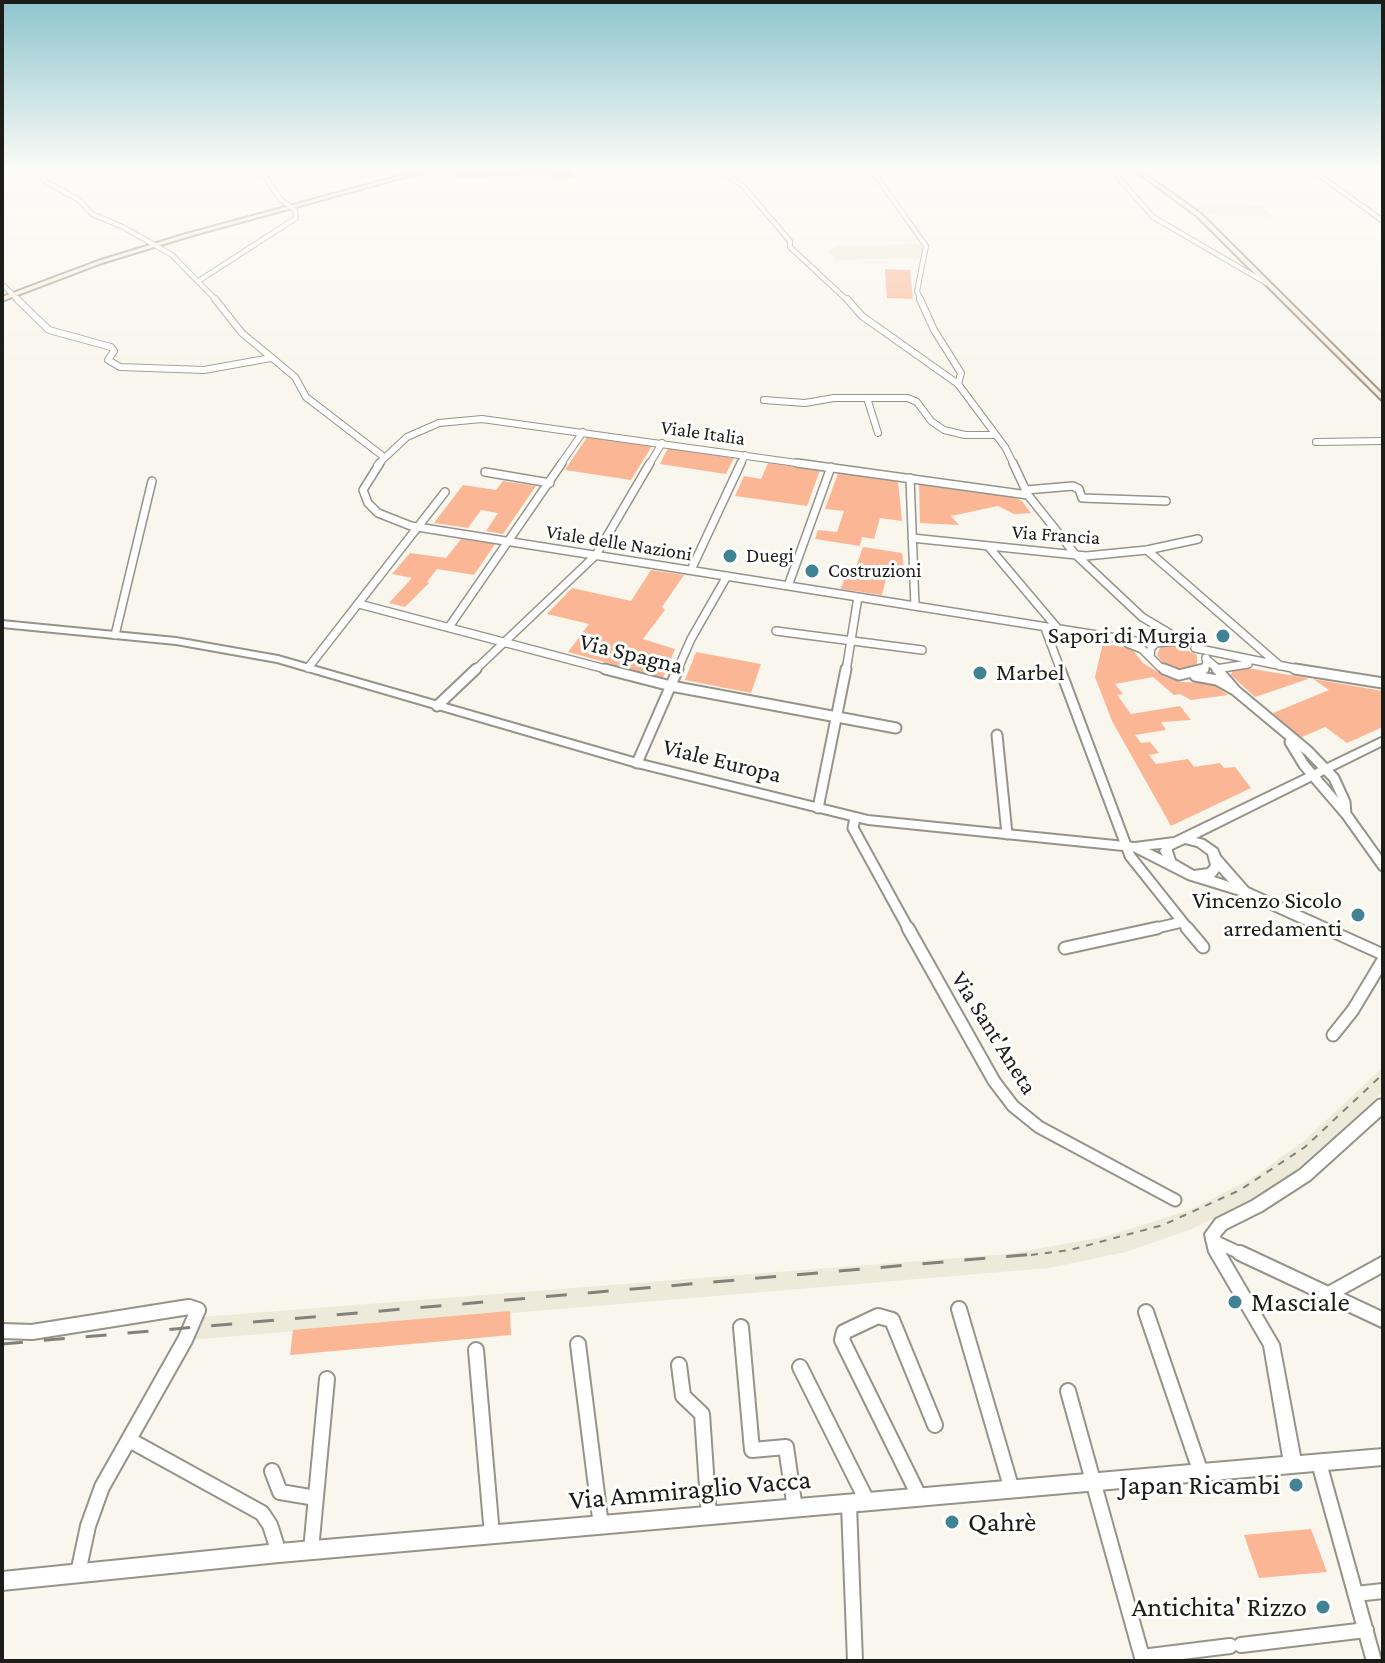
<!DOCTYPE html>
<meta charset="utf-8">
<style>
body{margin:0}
#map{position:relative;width:1385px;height:1663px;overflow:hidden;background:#f9f6ed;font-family:"Crimson Pro",serif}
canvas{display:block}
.frame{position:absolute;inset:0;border:4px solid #1c1c18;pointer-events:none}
</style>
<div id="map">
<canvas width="1385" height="1663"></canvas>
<div class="frame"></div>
</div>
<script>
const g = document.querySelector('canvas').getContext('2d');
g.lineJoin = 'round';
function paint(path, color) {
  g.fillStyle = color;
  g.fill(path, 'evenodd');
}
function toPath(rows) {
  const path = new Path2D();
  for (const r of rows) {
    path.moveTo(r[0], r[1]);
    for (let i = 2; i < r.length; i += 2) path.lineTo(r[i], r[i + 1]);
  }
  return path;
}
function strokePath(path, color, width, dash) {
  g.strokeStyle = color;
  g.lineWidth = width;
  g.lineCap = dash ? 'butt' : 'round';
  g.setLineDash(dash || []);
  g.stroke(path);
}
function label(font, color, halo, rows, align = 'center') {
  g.font = font + ' "Crimson Pro",serif';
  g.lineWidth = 6;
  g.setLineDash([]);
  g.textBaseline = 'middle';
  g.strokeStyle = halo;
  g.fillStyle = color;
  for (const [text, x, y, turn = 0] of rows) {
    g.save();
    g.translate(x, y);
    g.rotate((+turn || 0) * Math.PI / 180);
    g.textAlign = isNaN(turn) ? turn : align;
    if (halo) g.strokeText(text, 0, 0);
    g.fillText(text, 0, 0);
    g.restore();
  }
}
paint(toPath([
 [1263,206,1274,217,1200,214,1193,207],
 [920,244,924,252,922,258,836,260,827,251,838,246],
 [1383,1067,1383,1092,1295,1172,1248,1202,1192,1229,1126,1252,1049,1268,190,1340,202,1317,1008,1254,1104,1237,1190,1210,1249,1180,1303,1142]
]), '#eeead9');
paint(toPath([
 [466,170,569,170,575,178,555,181,549,174,456,178,456,173],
 [885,269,910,270,913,299,887,298],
 [587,437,652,446,631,480,565,470],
 [668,448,734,458,726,474,660,464],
 [768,463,820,470,807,506,735,496,744,476,761,479],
 [838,473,898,481,902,521,880,518,874,539,862,537,860,546,815,539,818,530,837,532,844,511,825,509],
 [503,481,536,486,503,534,486,531,498,513,481,510,468,528,434,523,463,485,496,490],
 [919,484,1015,498,1022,501,1031,513,1014,514,998,506,951,516,959,525,920,523],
 [461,539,495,544,474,575,437,569,427,582,429,583,405,607,389,603,412,578,392,574,410,553,446,558],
 [863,547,902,553,905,577,887,575,882,595,841,589,846,573,864,575,865,569,856,567],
 [651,570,684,575,662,607,665,610,643,639,675,649,663,678,568,652,589,624,547,614,572,588,631,601],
 [1103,643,1132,649,1143,663,1166,677,1182,682,1211,683,1228,695,1191,700,1180,694,1174,695,1153,677,1115,684,1123,694,1117,695,1131,714,1180,706,1191,720,1161,722,1166,730,1135,735,1141,743,1150,742,1159,753,1149,755,1156,764,1188,759,1194,767,1220,763,1224,768,1235,767,1251,788,1171,826,1112,721,1095,677],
 [1175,645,1197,655,1197,667,1181,671,1163,663,1157,655,1160,648],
 [696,652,761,664,751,693,685,680],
 [1247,668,1307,678,1308,679,1255,697,1231,675,1233,669],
 [1313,679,1383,691,1383,727,1347,743,1325,727,1302,737,1296,734,1273,713,1329,690],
 [510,1311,511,1335,290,1355,293,1330],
 [1311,1529,1327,1572,1259,1578,1244,1535]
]), '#fbb795');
const minorFar5 = toPath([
 [35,170,48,183,79,200,92,214,123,227,172,255,217,301],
 [718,170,742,185,790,241,790,247,848,301],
 [872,170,926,246,917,291,921,301],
 [1112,170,1153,217,1268,284],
 [1312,170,1383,221],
 [200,280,296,218,295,210,280,199,266,178,244,170],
 [2,284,19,301]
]);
const minorFar4 = toPath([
 [17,299,49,330,111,347,114,351,108,360,120,367,204,370,271,358],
 [215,299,242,333,295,377,306,397,384,457],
 [847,299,862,316,958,384,1005,447,1014,465],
 [920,299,934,330,961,373,958,384],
 [867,398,878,433],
 [764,400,805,403,834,398,908,398,917,402,931,421,944,430,965,435,994,435],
 [1316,442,1383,441],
 [377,465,407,437,439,423,482,419,811,465],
 [560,465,583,432],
 [649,465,662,443],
 [740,465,745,455]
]);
const minorFar3 = toPath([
 [380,463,363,490,368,503,378,513,411,526,1154,644],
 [797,463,1028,495],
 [1013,463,1028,495,1075,554,1142,617,1184,642],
 [485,472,550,483],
 [910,478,915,606],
 [1026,490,1073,486,1079,489,1082,498,1166,501],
 [912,538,1086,556,1147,550,1198,539],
 [988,546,1059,630],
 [1147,550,1280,666],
 [691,570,741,463],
 [788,586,831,467],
 [359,604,613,671],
 [449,627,562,463],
 [1045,628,1061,671],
 [776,631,922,650],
 [115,635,152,481],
 [1127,643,1142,649,1160,667,1169,671],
 [1195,648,1307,671],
 [1150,656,1151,648,1156,643,1177,641],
 [1206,659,1220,671],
 [308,668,445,492],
 [1216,669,1248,664],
 [474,671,596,555,650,463],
 [677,671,691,639,727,576],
 [846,671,858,597],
 [1202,671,1207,664,1206,658]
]);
const minorFar2 = toPath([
 [605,669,671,686,896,728],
 [1060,669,1130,856,1189,930],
 [1164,669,1179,675,1204,669],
 [1217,669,1236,691,1308,751,1334,778,1345,802,1346,814],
 [1295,669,1383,683],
 [1195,676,1217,680,1233,689],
 [437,706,476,669],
 [997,735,1007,834],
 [1290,742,1304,765,1346,814,1383,866],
 [637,763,678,669],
 [818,808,846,669],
 [855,818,853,828,909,930],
 [1148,930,1182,922]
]);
const minorFar1 = toPath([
 [908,928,994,1081,1013,1106,1039,1127,1175,1200],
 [1187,928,1203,947],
 [1065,948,1157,928],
 [1333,1035,1353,1010,1383,960],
 [1212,1240,1244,1255]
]);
const minor = toPath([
 [1240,1253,1383,1320],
 [1327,1295,1383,1264],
 [959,1309,1012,1490],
 [1146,1312,1201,1473],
 [741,1327,752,1450,786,1447,795,1509],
 [2,1331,32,1332,189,1307,198,1310,185,1340,102,1487,88,1526,78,1573],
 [578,1344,601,1526],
 [476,1350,492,1535],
 [679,1365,683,1396,702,1414,709,1516],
 [800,1367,868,1503],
 [1068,1391,1142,1657,1230,1646],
 [135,1443,262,1513,270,1525,279,1553],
 [1319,1463,1374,1661],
 [272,1471,280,1492,316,1498],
 [920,1498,842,1340,844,1332,878,1316,892,1320,935,1425],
 [849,1505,855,1661],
 [311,1550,327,1379],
 [1356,1594,1383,1591],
 [1241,1645,1366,1630]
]);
const tertiary = toPath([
 [2,621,176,638,278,656,637,759,868,816,1135,843,1174,838,1383,737,1383,745,1196,838,1204,840,1217,849,1220,856,1248,888,1383,949,1383,960,1240,895,1188,879,1133,851,868,824,637,767,277,662,176,644,2,627,2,621],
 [1185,843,1197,846,1208,854,1211,865,1208,869,1194,871,1175,860,1172,851,1172,849,1185,843],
 [1162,848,1160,851,1163,856,1149,849,1162,848],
 [1219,871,1229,882,1214,877,1219,871],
 [1383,1099,1383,1114,1310,1180,1262,1211,1226,1229,1220,1236,1221,1245,1279,1344,1300,1456,1383,1449,1383,1465,279,1562,2,1590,2,1572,279,1544,1283,1457,1264,1346,1209,1252,1205,1234,1216,1219,1252,1201,1300,1170,1378,1100,1383,1099]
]);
const secondary = toPath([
 [422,170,430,170,190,236,102,263,2,301,2,297,98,261,186,234,422,170],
 [1134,170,1139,170,1201,214,1383,395,1383,401,1197,216,1134,170]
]);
strokePath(minorFar5, '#95938a', 6);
strokePath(minorFar4, '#95938a', 8);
strokePath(minorFar3, '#95938a', 10);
strokePath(minorFar2, '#95938a', 13);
strokePath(minorFar1, '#95938a', 15);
strokePath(minor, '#95938a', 18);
strokePath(tertiary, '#95938a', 4);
strokePath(secondary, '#95938a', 4);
strokePath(minorFar5, '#fff', 4);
strokePath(minorFar4, '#fff', 6);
strokePath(minorFar3, '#fff', 7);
strokePath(minorFar2, '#fff', 9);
strokePath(minorFar1, '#fff', 11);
strokePath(minor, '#fff', 14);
paint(tertiary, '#fff');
paint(secondary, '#fceddb');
strokePath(toPath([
 [1031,1255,1070,1250,1163,1225,1240,1190,1305,1147,1383,1074]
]), '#83817b', 2, [7, 7]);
strokePath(toPath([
 [2,1344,1046,1253]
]), '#83817b', 3, [21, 21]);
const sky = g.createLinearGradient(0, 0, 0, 402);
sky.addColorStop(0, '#8dc5ce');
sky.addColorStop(0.42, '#fcfbf7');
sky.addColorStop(1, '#fcfbf700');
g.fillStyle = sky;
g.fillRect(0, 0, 1385, 402);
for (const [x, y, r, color] of [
 [730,556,8,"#418394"],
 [812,571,8,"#418394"],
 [1223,636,8,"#418394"],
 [980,673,8,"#418394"],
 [1358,915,8,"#418394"],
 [1235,1302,8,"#418394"],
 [1296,1485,8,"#418394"],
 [952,1522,8,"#418394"],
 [1323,1607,8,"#418394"]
]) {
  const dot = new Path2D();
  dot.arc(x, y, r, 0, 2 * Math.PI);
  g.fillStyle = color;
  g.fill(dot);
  strokePath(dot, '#fff', 3);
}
label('20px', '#1c1c18', '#fff', [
 ["Viale Italia",703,433,8],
 ["Via Francia",1056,535,4],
 ["Viale delle Nazioni",619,543,9]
]);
label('20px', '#1c1c18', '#fff', [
 ["Duegi",746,556],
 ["Costruzioni",828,571]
], 'left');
label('24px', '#1c1c18', '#fff', [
 ["Sapori di Murgia",1207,636],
 ["Marbel",996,673,"left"],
 ["Vincenzo Sicolo",1342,901],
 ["arredamenti",1342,929]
], 'right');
label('24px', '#1c1c18', '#fff', [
 ["Via Spagna",631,654,14],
 ["Viale Europa",722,761,14],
 ["Via Sant'Aneta",994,1033,58]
]);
label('28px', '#1c1c18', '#fff', [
 ["Masciale",1251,1302],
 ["Japan Ricambi",1280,1485,"right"],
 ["Qahrè",968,1522],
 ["Antichita' Rizzo",1307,1607,"right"]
], 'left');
label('28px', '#1c1c18', '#fff', [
 ["Via Ammiraglio Vacca",690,1490,-5]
]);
</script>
